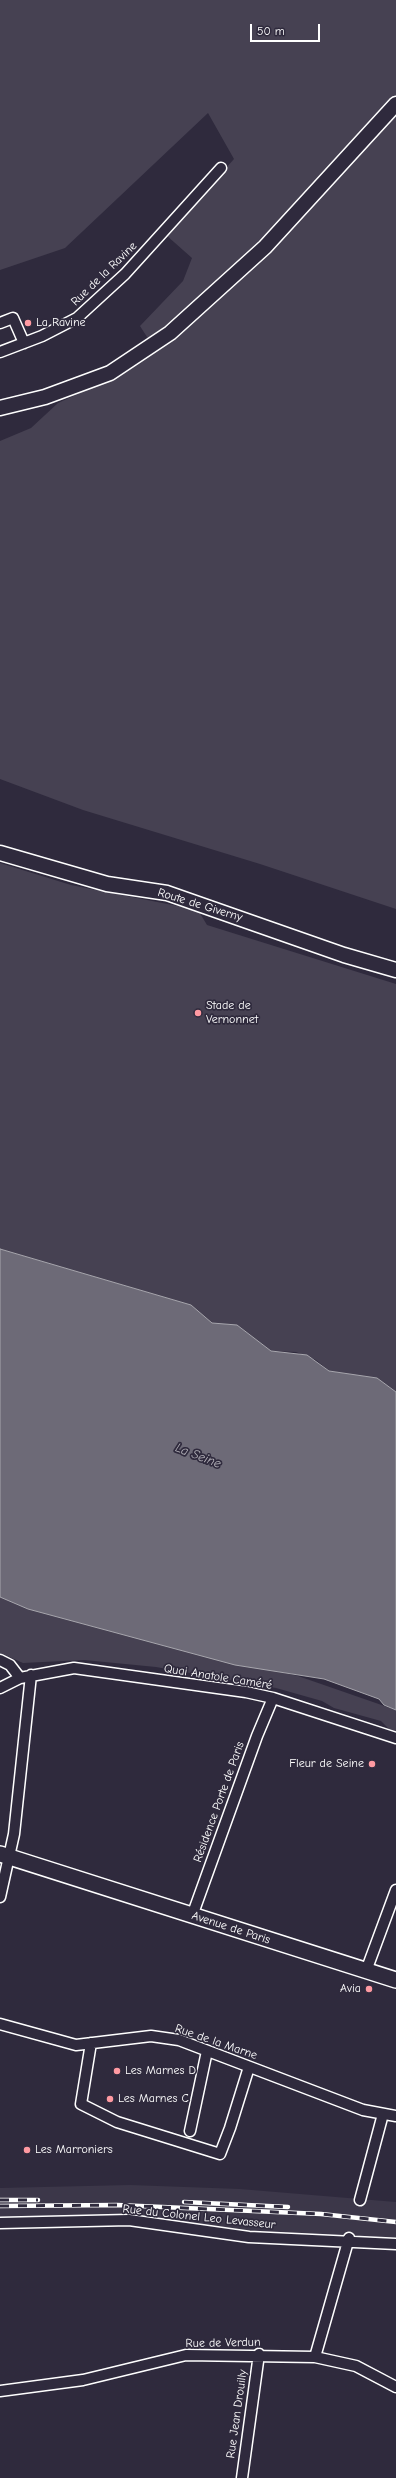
<!DOCTYPE html>
<meta charset="utf-8">
<style>
body{margin:0}
#map{position:relative;width:396px;height:2478px;overflow:hidden;background:#2f2a3d;font-family:"Comic Neue",sans-serif}
canvas{display:block}
.scale{position:absolute;left:250px;top:24px;width:70px;height:18px;box-sizing:border-box;border:2px solid #fff;border-top:0;padding-left:5px;font-size:12px;line-height:14px;white-space:nowrap;color:#fff;-webkit-text-stroke:3px #2f2a3d;paint-order:stroke}
</style>
<div id="map">
<canvas width="396" height="2478"></canvas>
<div class="scale">50 m</div>
</div>
<script>
const g = document.querySelector('canvas').getContext('2d');
g.lineJoin = 'round';
function paint(path, color) {
  g.fillStyle = color;
  g.fill(path, 'evenodd');
}
function toPath(rows) {
  const path = new Path2D();
  for (const r of rows) {
    path.moveTo(r[0], r[1]);
    for (let i = 2; i < r.length; i += 2) path.lineTo(r[i], r[i + 1]);
  }
  return path;
}
function strokePath(path, color, width, dash) {
  g.strokeStyle = color;
  g.lineWidth = width;
  g.lineCap = dash ? 'butt' : 'round';
  g.setLineDash(dash || []);
  g.stroke(path);
}
function label(font, color, halo, rows, align = 'center') {
  g.font = font + ' "Comic Neue",sans-serif';
  g.lineWidth = 3.5;
  g.setLineDash([]);
  g.textBaseline = 'middle';
  g.strokeStyle = halo;
  g.fillStyle = color;
  for (const [text, x, y, turn = 0] of rows) {
    g.save();
    g.translate(x, y);
    g.rotate((+turn || 0) * Math.PI / 180);
    g.textAlign = isNaN(turn) ? turn : align;
    if (halo) g.strokeText(text, 0, 0);
    g.fillText(text, 0, 0);
    g.restore();
  }
}
paint(toPath([
 [130,2185,240,2189,396,2202,396,2240,221,2231,159,2221,0,2220,0,2188]
]), '#3c3749');
paint(toPath([
 [0,0,396,0,396,909,260,864,83,810,0,779,0,441,31,428,58,403,113,378,156,351,140,326,183,281,192,258,166,235,234,159,208,113,65,248,0,270],
 [0,863,71,885,198,910,207,925,396,984,396,1392,377,1378,329,1371,316,1360,296,1352,271,1351,237,1325,212,1323,191,1305,0,1249],
 [0,1593,51,1615,202,1655,298,1676,396,1710,396,1731,389,1729,381,1721,334,1708,322,1701,276,1688,156,1667,84,1660,23,1663,0,1653]
]), '#464152');
const water = toPath([
 [0,1249,191,1305,212,1323,237,1325,271,1351,307,1355,329,1371,377,1378,396,1392,396,1710,384,1705,379,1699,324,1679,235,1665,28,1609,0,1597,0,1249]
]);
paint(water, '#6d6a77');
strokePath(water, '#a7a6ad', 1);
const minor = toPath([
 [0,323,13,318,24,343],
 [0,352,42,336,77,318,125,274,221,168],
 [0,1660,10,1665,20,1678],
 [0,1688,20,1678,74,1668,246,1692,273,1698,396,1738],
 [0,1897,14,1834,31,1675],
 [192,1916,257,1736,273,1698],
 [366,1971,396,1890],
 [0,2024,76,2045,151,2036,179,2040,363,2110,396,2116],
 [91,2043,81,2104,117,2122,220,2154,230,2128,249,2067],
 [190,2131,207,2051],
 [360,2200,383,2114],
 [0,2223,129,2220,249,2237,396,2244],
 [315,2357,349,2238],
 [0,2391,83,2380,186,2355,315,2357,356,2366,396,2387],
 [242,2478,259,2354]
]);
const secondary = toPath([
 [0,408,45,397,110,373,170,333,265,247,396,104],
 [0,853,107,884,167,893,344,955,396,970]
]);
const primary = toPath([
 [0,1854,396,1980]
]);
strokePath(minor, '#fff', 13);
strokePath(secondary, '#fff', 17);
strokePath(primary, '#fff', 18);
strokePath(minor, '#2f2a3d', 10);
strokePath(secondary, '#2f2a3d', 14);
strokePath(primary, '#2f2a3d', 15);
const rail = toPath([
 [0,2200,38,2200],
 [184,2202,288,2207],
 [0,2206,117,2205,321,2214,396,2222]
]);
strokePath(rail, '#fff', 4.5);
strokePath(rail, '#2f2a3d', 3, [9]);
for (const [x, y, r, color] of [
 [28,323,4,"#ff9aa2"],
 [198,1013,4,"#ff9aa2"],
 [372,1764,4,"#ff9aa2"],
 [369,1989,4,"#ff9aa2"],
 [117,2071,4,"#ff9aa2"],
 [110,2099,4,"#ff9aa2"],
 [27,2150,4,"#ff9aa2"]
]) {
  const dot = new Path2D();
  dot.arc(x, y, r, 0, 2 * Math.PI);
  g.fillStyle = color;
  g.fill(dot);
  strokePath(dot, '#2f2a3d', 1.5);
}
label('12px', '#fff', '#2f2a3d', [
 ["Rue de la Ravine",104,274,-44],
 ["Route de Giverny",200,905,17],
 ["Quai Anatole Caméré",218,1677,9],
 ["Résidence Porte de Paris",219,1802,-70],
 ["Avenue de Paris",231,1928,18],
 ["Rue de la Marne",216,2042,19],
 ["Rue du Colonel Leo Levasseur",199,2217,6],
 ["Rue de Verdun",223,2343,-1],
 ["Rue Jean Drouilly",237,2414,-82]
]);
label('12px', '#fff', '#2f2a3d', [
 ["La Ravine",36,323],
 ["Stade de",206,1006],
 ["Vernonnet",206,1020],
 ["Fleur de Seine",364,1764,"right"],
 ["Avia",361,1989,"right"],
 ["Les Marnes D",125,2071],
 ["Les Marnes C",118,2099],
 ["Les Marroniers",35,2150]
], 'left');
label('italic 13px', '#b6b4bb', '#2f2a3d', [
 ["La Seine",198,1456,21]
]);
</script>
